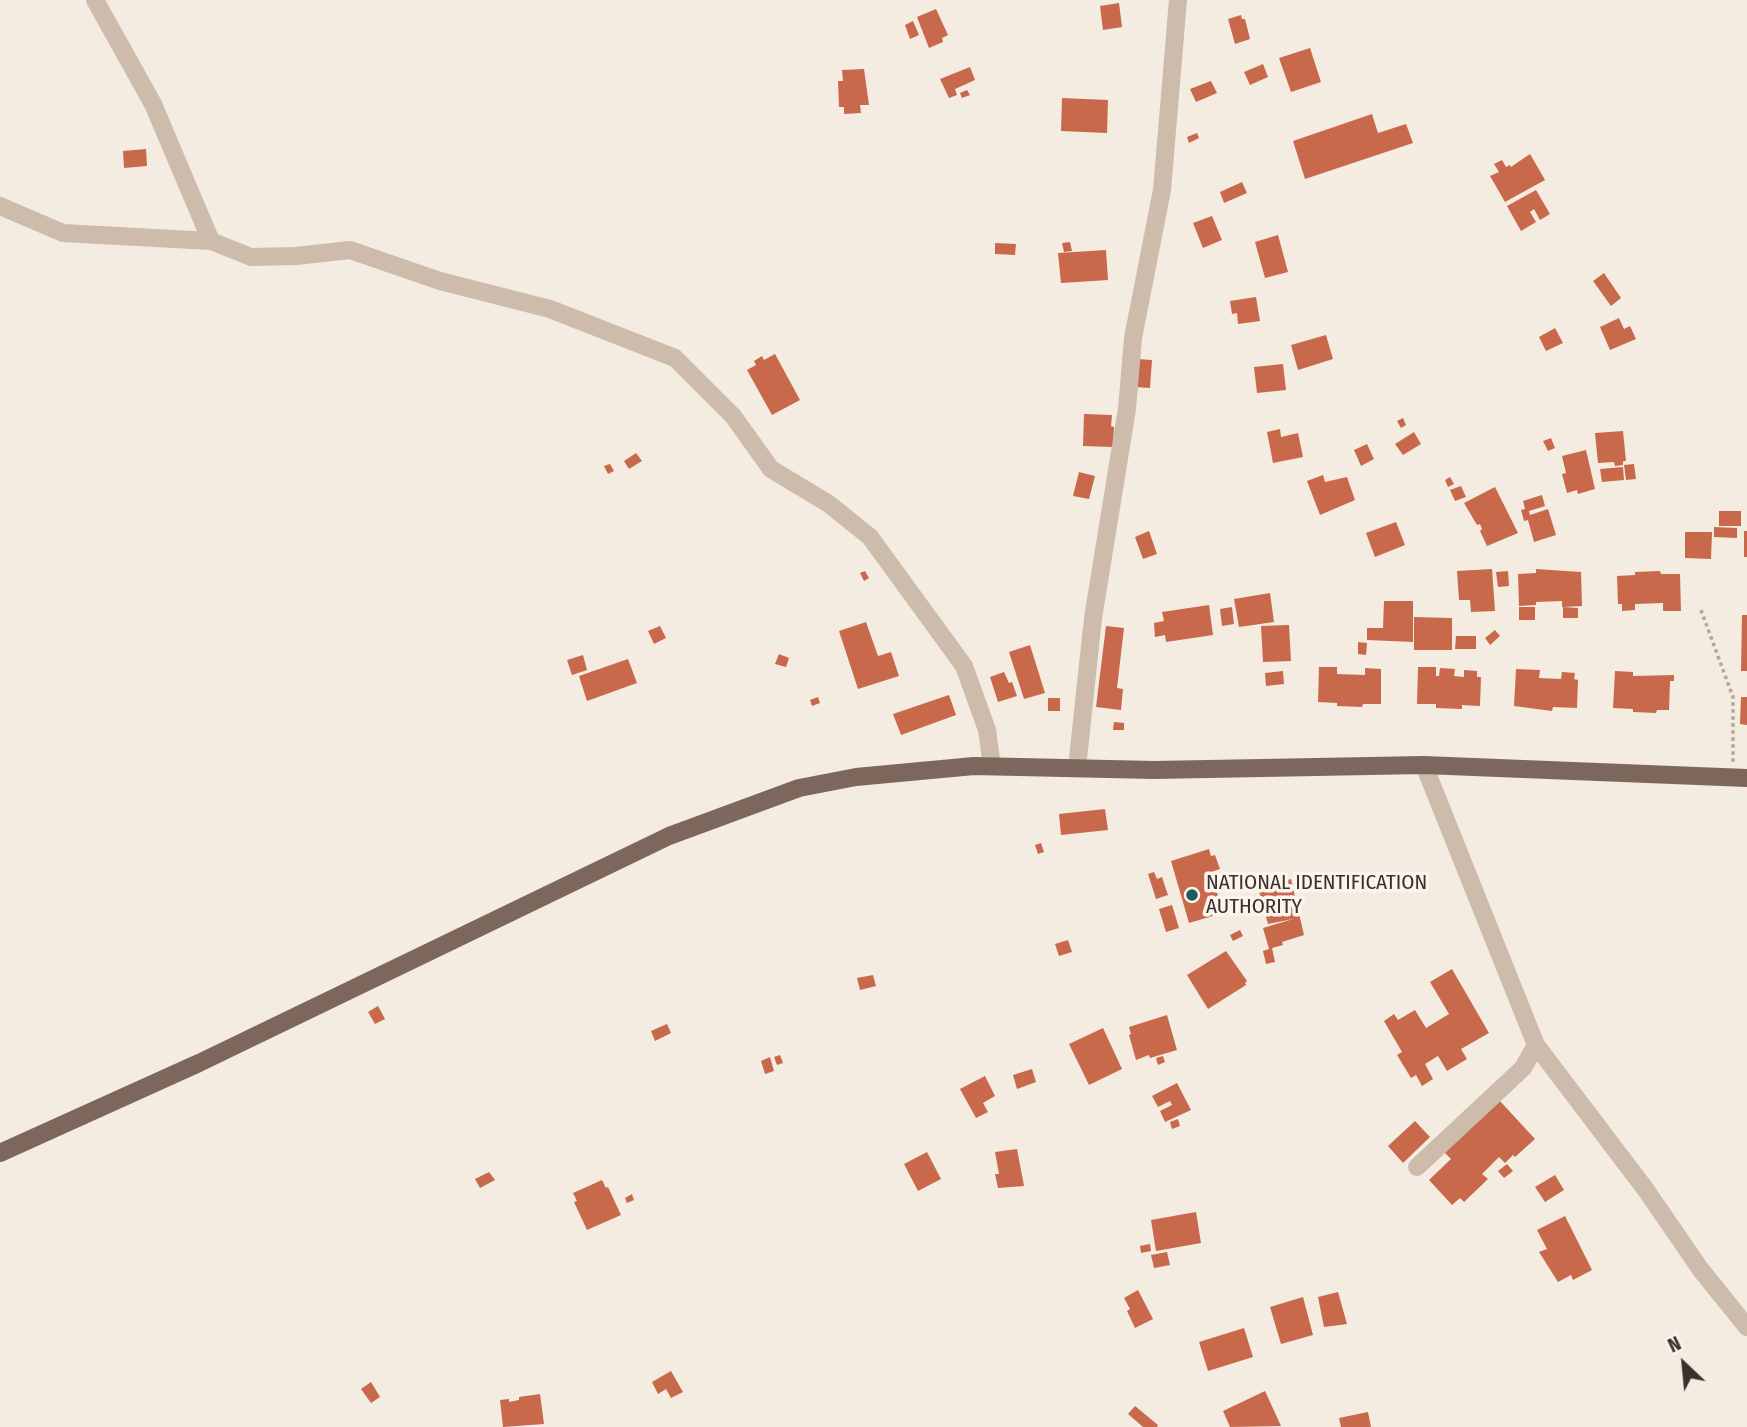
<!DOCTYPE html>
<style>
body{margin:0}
#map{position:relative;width:1747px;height:1427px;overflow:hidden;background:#f4ebe1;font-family:"Fira Sans Condensed",sans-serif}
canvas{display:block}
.north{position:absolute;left:1649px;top:1329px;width:70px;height:70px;-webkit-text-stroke:5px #fbf5ee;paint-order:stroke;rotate:334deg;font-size:19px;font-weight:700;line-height:28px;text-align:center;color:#3b302b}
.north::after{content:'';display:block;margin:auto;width:24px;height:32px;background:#3b302b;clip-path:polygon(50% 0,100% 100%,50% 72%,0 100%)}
</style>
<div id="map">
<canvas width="1747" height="1427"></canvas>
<div class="north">N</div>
</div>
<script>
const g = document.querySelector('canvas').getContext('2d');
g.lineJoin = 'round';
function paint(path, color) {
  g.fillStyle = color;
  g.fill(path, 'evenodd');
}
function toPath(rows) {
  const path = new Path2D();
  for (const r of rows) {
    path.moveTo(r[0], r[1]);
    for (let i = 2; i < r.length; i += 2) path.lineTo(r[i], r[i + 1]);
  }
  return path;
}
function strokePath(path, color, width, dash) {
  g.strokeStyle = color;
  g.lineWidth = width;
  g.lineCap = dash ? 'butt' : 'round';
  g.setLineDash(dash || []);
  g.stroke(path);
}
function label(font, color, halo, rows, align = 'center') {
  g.font = font + ' "Fira Sans Condensed",sans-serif';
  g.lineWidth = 7;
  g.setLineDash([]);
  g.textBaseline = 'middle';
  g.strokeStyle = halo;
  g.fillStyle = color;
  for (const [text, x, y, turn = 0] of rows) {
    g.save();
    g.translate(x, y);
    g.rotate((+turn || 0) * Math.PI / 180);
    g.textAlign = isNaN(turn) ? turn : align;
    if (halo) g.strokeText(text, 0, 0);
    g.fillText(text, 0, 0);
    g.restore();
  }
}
paint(toPath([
 [1119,3,1122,27,1103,30,1100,6],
 [936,9,948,35,942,38,943,42,929,48,917,17],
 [1241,15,1242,19,1245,19,1250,39,1235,44,1228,19],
 [913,21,919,35,910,39,905,25],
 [1310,48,1321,82,1291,92,1279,58],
 [1263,64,1268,77,1250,85,1244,72],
 [970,67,975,80,955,89,957,95,949,98,940,79],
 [864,69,869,105,860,105,861,113,844,114,844,107,839,107,838,81,843,81,842,70],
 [1211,81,1217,93,1196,102,1190,89],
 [967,90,970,95,962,98,960,93],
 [1062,98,1108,100,1107,133,1061,131],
 [1372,114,1378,133,1406,124,1413,143,1305,179,1293,141],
 [1197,133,1199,138,1189,143,1187,137],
 [146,149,147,166,124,168,123,151],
 [1530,154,1545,180,1505,202,1490,176,1499,172,1494,164,1502,160,1506,167,1510,165,1511,167],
 [1242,182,1247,193,1224,203,1220,192],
 [1536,190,1550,214,1540,220,1534,209,1530,212,1536,222,1521,231,1507,206],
 [1212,216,1222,240,1203,248,1193,223],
 [1278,235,1288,272,1265,278,1255,242],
 [1070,242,1072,251,1064,252,1062,243],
 [995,243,1016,244,1015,255,995,254],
 [1106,250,1108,280,1061,283,1058,253],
 [1604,273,1621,298,1611,306,1593,281],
 [1256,297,1260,321,1238,324,1237,313,1232,314,1230,301],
 [1619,318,1624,329,1630,326,1636,339,1610,350,1600,327],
 [1555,328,1563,343,1546,351,1539,337],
 [1326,335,1333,359,1298,370,1291,345],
 [775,354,800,400,772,415,747,370,756,365,754,361,762,356,764,360],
 [1137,359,1152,360,1150,388,1135,387],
 [1283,364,1286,390,1257,393,1254,367],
 [1084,414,1112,415,1111,426,1114,427,1113,447,1083,446],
 [1403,418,1406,425,1401,428,1397,421],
 [1280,429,1281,437,1298,433,1303,457,1273,463,1267,432],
 [1623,431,1626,461,1623,461,1623,465,1615,466,1614,462,1598,463,1595,433],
 [1414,432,1421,444,1403,455,1395,444],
 [1551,438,1555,448,1548,451,1543,441],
 [1367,444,1374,459,1361,466,1354,450],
 [1586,450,1595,489,1578,494,1577,490,1567,493,1562,474,1566,473,1562,456],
 [636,453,642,461,629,469,624,461],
 [610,464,614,471,608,474,604,466],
 [1634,464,1636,479,1626,480,1624,465],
 [1623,467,1624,480,1602,482,1600,469],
 [1079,472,1095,476,1089,499,1073,496],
 [1323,475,1325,482,1347,477,1355,500,1320,515,1307,481],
 [1450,477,1454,484,1448,487,1445,480],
 [1461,486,1466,497,1455,501,1450,490],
 [1495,487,1518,533,1487,546,1480,531,1482,529,1480,524,1477,525,1464,503],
 [1542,495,1545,506,1529,511,1530,515,1548,509,1556,535,1534,542,1528,520,1524,521,1521,510,1525,509,1523,501],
 [1719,511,1741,511,1741,526,1719,526],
 [1396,522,1405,545,1375,557,1366,533],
 [1714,527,1737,528,1737,538,1714,537],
 [1149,531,1157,554,1143,559,1135,537],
 [1744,531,1747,531,1747,557,1744,557],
 [1685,532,1712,532,1711,559,1685,558],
 [1492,569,1495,611,1471,612,1470,600,1459,600,1457,571],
 [1536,569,1581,572,1582,606,1562,607,1562,601,1536,602,1536,605,1519,606,1518,574,1536,573],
 [865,571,869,578,864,581,860,573],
 [1508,571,1509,586,1498,587,1496,572],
 [1660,571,1661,574,1680,574,1681,611,1663,611,1663,603,1635,604,1635,610,1622,611,1622,604,1618,604,1617,576,1635,575,1635,572],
 [1270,593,1274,622,1239,627,1234,599],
 [1384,601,1413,601,1413,642,1367,640,1367,628,1383,628],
 [1209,605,1213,635,1166,642,1165,635,1155,637,1154,623,1164,621,1162,612],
 [1232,607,1234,624,1222,626,1220,609],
 [1519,607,1535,607,1535,620,1519,620],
 [1563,607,1578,608,1578,618,1563,618],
 [1742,615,1747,615,1747,671,1741,671],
 [1414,617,1452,618,1452,650,1414,650],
 [866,622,878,656,891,652,899,676,858,689,839,631],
 [1289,625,1291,661,1263,662,1261,626],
 [660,626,666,638,654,644,648,631],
 [1106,626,1124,628,1117,688,1123,689,1121,710,1096,707],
 [1495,630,1500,636,1490,645,1485,638],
 [1456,636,1476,636,1476,649,1455,649],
 [1358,642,1367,643,1366,655,1358,654],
 [1030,645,1045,693,1024,699,1009,652],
 [779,654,789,658,786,667,775,664],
 [583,655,587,670,572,675,567,660],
 [628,659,637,683,587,701,579,676],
 [1319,667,1337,667,1337,674,1365,675,1365,668,1381,669,1381,704,1363,704,1362,707,1337,706,1337,703,1318,702],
 [1418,667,1436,667,1436,676,1439,676,1440,668,1455,669,1454,676,1464,677,1464,670,1477,671,1477,677,1481,677,1480,706,1462,705,1462,709,1436,708,1436,704,1417,704],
 [1516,669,1540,670,1539,678,1561,679,1562,672,1575,673,1574,679,1578,680,1577,708,1553,707,1552,711,1514,706],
 [1283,671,1284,684,1266,686,1265,673],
 [1615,671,1633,672,1633,676,1674,675,1674,681,1670,681,1669,710,1657,710,1656,713,1633,712,1633,709,1613,708],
 [1004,672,1009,683,1012,682,1017,696,998,702,990,677],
 [949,695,956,715,901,735,893,714],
 [818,697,820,703,812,706,810,700],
 [1741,697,1747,697,1747,725,1740,724],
 [1048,698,1060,698,1060,711,1048,711],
 [1114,722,1124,723,1124,730,1113,730],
 [1105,809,1108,830,1061,835,1059,814],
 [1041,843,1044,852,1038,854,1035,845],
 [1209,849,1211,856,1215,855,1220,869,1211,872,1223,913,1189,923,1171,861],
 [1154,872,1157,879,1162,877,1168,895,1156,899,1148,874],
 [1278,876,1279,882,1291,879,1304,935,1282,942,1283,945,1272,948,1275,962,1266,964,1263,951,1269,949,1263,928,1293,919,1268,924,1258,888,1271,884,1270,879],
 [1172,905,1179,928,1166,932,1159,909],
 [1240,930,1243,936,1233,941,1230,935],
 [1068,940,1072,952,1059,956,1055,944],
 [1226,951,1247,981,1245,983,1246,985,1208,1009,1187,975],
 [1452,969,1489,1033,1461,1049,1467,1059,1447,1071,1438,1056,1425,1064,1433,1079,1422,1086,1416,1075,1411,1078,1397,1055,1402,1052,1384,1021,1394,1014,1398,1020,1415,1010,1426,1028,1449,1014,1430,982],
 [873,975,876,986,860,990,857,978],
 [378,1006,385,1019,375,1024,368,1012],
 [1167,1015,1177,1050,1150,1058,1149,1055,1136,1060,1129,1035,1131,1034,1129,1027],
 [667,1024,671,1033,655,1041,651,1031],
 [1103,1028,1122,1069,1089,1085,1069,1044],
 [780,1055,783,1063,777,1065,774,1057],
 [1163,1056,1165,1062,1158,1065,1156,1058],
 [770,1057,774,1071,765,1074,761,1061],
 [1032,1069,1036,1082,1017,1089,1013,1075],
 [985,1076,995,1096,983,1103,988,1112,976,1118,960,1089],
 [1177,1083,1191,1110,1165,1122,1160,1111,1172,1105,1170,1101,1158,1107,1152,1096],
 [1499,1100,1535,1139,1515,1157,1513,1155,1505,1163,1499,1157,1482,1174,1488,1179,1464,1202,1460,1198,1452,1205,1429,1180,1451,1159,1444,1152],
 [1178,1119,1180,1126,1172,1129,1170,1122],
 [1415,1121,1430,1137,1403,1163,1388,1146],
 [1017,1149,1024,1186,998,1188,995,1174,999,1174,995,1152],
 [927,1152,941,1179,918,1191,904,1164],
 [1507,1164,1513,1171,1504,1178,1498,1171],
 [489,1172,495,1180,480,1188,475,1179],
 [1555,1175,1564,1190,1545,1202,1535,1187],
 [602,1180,606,1188,608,1187,621,1215,587,1230,574,1202,577,1201,573,1193],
 [632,1194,634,1200,627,1203,625,1198],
 [1196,1212,1201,1243,1156,1251,1151,1220],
 [1565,1216,1592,1270,1573,1280,1571,1275,1558,1282,1539,1252,1547,1249,1537,1230],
 [1150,1244,1151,1251,1141,1253,1140,1246],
 [1167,1252,1170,1265,1154,1268,1151,1255],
 [1138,1290,1153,1319,1135,1328,1127,1311,1130,1309,1124,1298],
 [1338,1292,1347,1324,1324,1327,1318,1297],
 [1303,1297,1313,1335,1281,1344,1270,1307],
 [1244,1328,1253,1357,1208,1371,1199,1342],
 [671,1371,683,1392,671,1398,666,1389,658,1394,652,1382],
 [371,1382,380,1397,371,1403,361,1389],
 [1265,1391,1281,1426,1230,1427,1223,1411],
 [540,1394,544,1424,503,1427,500,1400,509,1399,509,1402,519,1400,519,1397],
 [1135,1406,1158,1425,1157,1427,1143,1427,1128,1414],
 [1368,1412,1371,1427,1341,1427,1339,1418]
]), '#c8694b');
strokePath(toPath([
 [1701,610,1733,697,1733,762]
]), '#b9a596', 3.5, [3.5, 3.5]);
strokePath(toPath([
 [95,0,153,104,211,241,251,257,296,256,350,250,440,281,550,309,675,358,733,416,771,469,829,504,870,537,964,666,987,730,992,766],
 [0,206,63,233,211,241],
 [1077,768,1093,618,1127,409,1133,338,1162,190,1178,0],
 [1536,1045,1646,1190,1701,1270,1747,1327],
 [1417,1167,1523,1068,1536,1045,1424,765]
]), '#cdbbac', 18);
strokePath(toPath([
 [0,1153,199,1063,669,836,799,788,856,777,974,766,1154,770,1424,765,1747,778]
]), '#7d675c', 18);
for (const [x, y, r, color] of [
 [1192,895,7,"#1f5a5e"]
]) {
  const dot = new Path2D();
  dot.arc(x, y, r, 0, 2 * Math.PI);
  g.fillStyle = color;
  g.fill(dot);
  strokePath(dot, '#fbf5ee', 2.5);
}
label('21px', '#3b302b', '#fbf5ee', [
 ["NATIONAL IDENTIFICATION",1206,883],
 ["AUTHORITY",1206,907]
], 'left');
</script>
